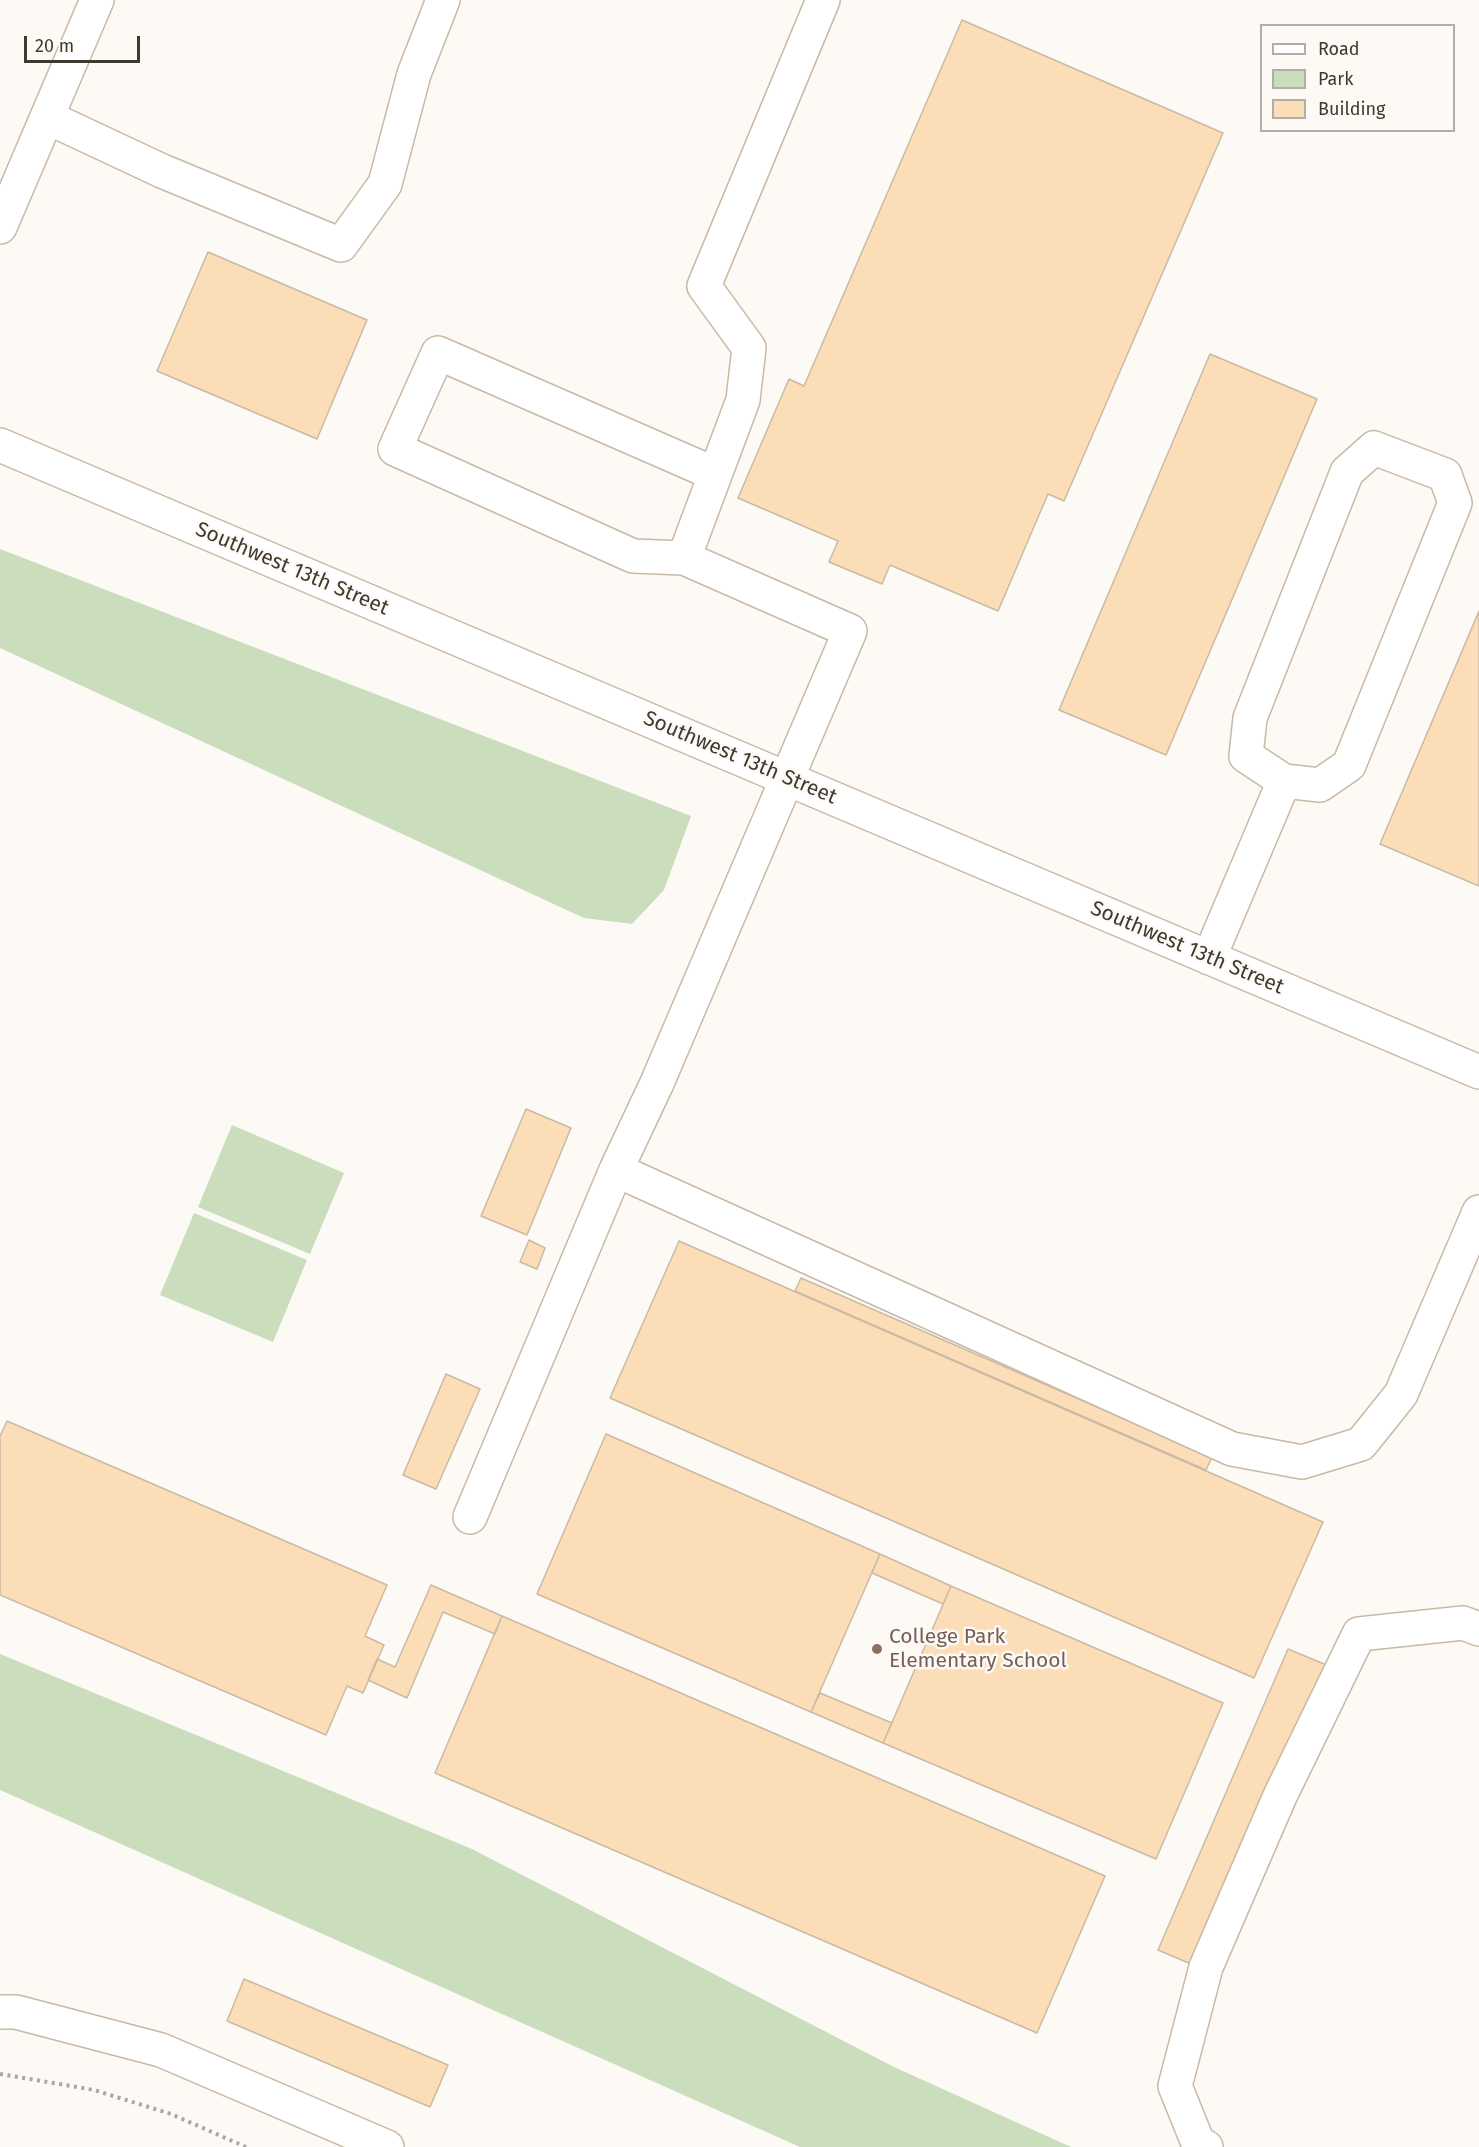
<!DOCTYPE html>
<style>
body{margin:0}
#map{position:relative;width:1479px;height:2147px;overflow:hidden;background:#fdfaf6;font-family:"Fira Sans",sans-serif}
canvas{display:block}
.legend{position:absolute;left:1260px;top:24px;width:195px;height:108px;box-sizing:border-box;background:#fdfaf6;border:2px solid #b1ada7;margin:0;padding:8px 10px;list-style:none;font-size:18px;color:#403931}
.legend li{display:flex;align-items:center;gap:12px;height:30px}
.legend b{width:30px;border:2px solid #b1ada7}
.scale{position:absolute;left:24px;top:36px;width:116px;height:27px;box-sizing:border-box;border:3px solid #403931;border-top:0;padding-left:8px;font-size:18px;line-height:21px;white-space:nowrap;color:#403931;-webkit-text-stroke:4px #fdfaf6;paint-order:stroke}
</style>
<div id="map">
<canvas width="1479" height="2147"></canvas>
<ul class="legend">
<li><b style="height:8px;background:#fff"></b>Road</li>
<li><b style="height:16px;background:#caddbc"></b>Park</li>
<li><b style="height:16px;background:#fbdeb7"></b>Building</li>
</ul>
<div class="scale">20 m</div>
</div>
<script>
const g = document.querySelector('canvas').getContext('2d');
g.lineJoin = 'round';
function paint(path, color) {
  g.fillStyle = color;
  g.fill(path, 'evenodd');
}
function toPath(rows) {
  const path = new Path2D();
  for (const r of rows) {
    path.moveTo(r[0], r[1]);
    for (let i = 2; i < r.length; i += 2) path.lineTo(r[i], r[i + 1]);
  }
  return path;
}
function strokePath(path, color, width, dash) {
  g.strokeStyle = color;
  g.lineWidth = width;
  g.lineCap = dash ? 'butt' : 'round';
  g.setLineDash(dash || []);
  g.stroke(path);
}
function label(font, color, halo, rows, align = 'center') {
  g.font = font + ' "Fira Sans",sans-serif';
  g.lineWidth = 5;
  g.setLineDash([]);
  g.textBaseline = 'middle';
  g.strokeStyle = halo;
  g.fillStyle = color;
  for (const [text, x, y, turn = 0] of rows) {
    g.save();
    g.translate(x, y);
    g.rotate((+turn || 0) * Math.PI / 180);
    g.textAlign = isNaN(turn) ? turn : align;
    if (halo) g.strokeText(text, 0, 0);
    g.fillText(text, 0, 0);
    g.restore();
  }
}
paint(toPath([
 [0,549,691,816,664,890,632,924,584,918,0,648],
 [232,1125,344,1173,310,1254,198,1207],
 [194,1213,307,1260,273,1342,160,1295],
 [0,1654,472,1849,894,2067,1071,2147,800,2147,0,1790]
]), '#caddbc');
const building = toPath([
 [962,20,1223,133,1064,501,1048,494,998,611,890,565,882,584,829,562,838,541,738,498,789,379,804,386,962,20],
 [208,252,367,320,317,439,157,371,208,252],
 [1210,354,1317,399,1166,755,1059,710,1210,354],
 [1479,611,1479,886,1380,844,1479,611],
 [526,1109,571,1128,527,1235,481,1216,526,1109],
 [529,1240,545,1248,537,1269,520,1262,529,1240],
 [679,1241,1323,1522,1254,1678,610,1398,679,1241],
 [801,1278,1212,1457,1206,1470,795,1291,801,1278],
 [446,1374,480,1389,436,1489,403,1475,446,1374],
 [7,1421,387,1585,365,1636,384,1645,363,1693,347,1686,326,1735,0,1595,0,1436,7,1421],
 [606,1434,880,1554,811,1712,537,1594,606,1434],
 [880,1554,951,1586,943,1604,872,1573,880,1554],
 [431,1585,502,1616,495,1634,443,1612,407,1698,368,1680,377,1659,395,1667,431,1585],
 [951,1586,1223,1703,1156,1859,883,1743,951,1586],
 [502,1616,1105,1876,1037,2033,435,1773,502,1616],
 [1288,1649,1329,1666,1198,1967,1158,1950,1288,1649],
 [820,1693,892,1723,883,1743,811,1712,820,1693],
 [244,1979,448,2065,430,2107,227,2021,244,1979]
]);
paint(building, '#fbdeb7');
strokePath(building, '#cabaa5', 1.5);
const minor = toPath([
 [49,118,162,171,341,245,385,184,414,74,443,0],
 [0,227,97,0],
 [0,445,1479,1072],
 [684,558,633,556,395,449,438,353,715,474],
 [1209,958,1284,781,1320,785,1349,765,1455,503,1445,475,1374,448,1347,472,1250,718,1246,756,1284,781],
 [616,1170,1232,1449,1302,1462,1361,1444,1401,1394,1479,1212],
 [470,1517,616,1170,657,1083,850,631,684,558,743,400,749,348,704,286,823,0],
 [0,2012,16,2012,161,2050,387,2147],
 [1206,2147,1198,2143,1175,2086,1206,1967,1280,1796,1359,1634,1463,1623,1479,1629]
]);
strokePath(minor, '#c8b9a4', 36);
strokePath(toPath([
 [0,2074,94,2090,171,2114,246,2147]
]), '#aaa6a0', 4, [3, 4.5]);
strokePath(minor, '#fff', 33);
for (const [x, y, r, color] of [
 [877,1649,6,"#8d6e63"]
]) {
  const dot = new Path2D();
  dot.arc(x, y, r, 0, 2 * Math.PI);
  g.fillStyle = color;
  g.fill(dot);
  strokePath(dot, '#fdfaf6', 2);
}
label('21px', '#403931', '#fdfaf6', [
 ["Southwest 13th Street",292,569,23],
 ["Southwest 13th Street",740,758,23],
 ["Southwest 13th Street",1187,948,23]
]);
label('21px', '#785e54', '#fdfaf6', [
 ["College Park",889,1637],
 ["Elementary School",889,1661]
], 'left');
</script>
